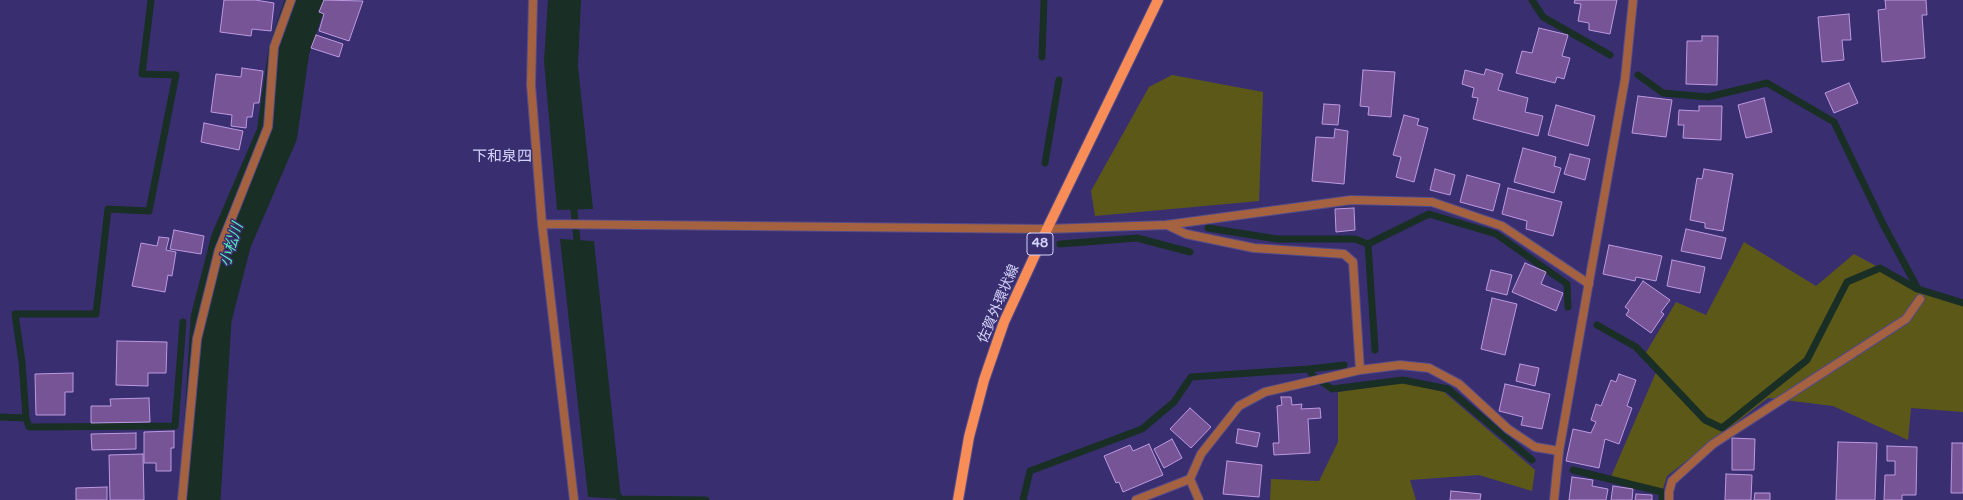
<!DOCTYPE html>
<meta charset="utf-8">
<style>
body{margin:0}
canvas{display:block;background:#392f70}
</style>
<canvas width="1963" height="500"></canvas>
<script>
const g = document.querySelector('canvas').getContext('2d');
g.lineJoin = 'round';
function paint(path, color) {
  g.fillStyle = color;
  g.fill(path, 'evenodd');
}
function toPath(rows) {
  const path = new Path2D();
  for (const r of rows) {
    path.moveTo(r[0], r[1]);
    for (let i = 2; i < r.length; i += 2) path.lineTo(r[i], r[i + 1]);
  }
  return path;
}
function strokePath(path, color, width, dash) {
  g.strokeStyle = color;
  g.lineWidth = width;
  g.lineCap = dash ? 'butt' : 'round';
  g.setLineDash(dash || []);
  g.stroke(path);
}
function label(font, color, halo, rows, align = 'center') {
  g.font = font + ' "Varela Round","Noto Sans JP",sans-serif';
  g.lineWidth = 3;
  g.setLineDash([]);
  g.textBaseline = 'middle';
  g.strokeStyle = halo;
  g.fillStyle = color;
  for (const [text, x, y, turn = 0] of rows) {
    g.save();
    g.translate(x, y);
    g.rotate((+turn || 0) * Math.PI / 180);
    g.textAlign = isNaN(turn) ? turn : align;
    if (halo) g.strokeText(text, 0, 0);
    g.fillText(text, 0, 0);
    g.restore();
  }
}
paint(toPath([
 [1172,75,1263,92,1259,201,1095,216,1091,191,1149,87],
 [1744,242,1816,286,1854,254,1918,289,1963,303,1963,412,1911,408,1908,440,1833,406,1768,398,1667,476,1662,492,1610,479,1657,370,1644,356,1676,302,1706,315],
 [1406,382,1444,392,1535,470,1532,491,1479,475,1410,480,1416,500,1270,500,1271,479,1319,481,1338,442,1338,392]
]), '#5c5818');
paint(toPath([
 [548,0,581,0,578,66,593,209,557,210,544,61],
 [560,239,594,241,621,499,588,497]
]), '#192e25');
strokePath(toPath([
 [1532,0,1543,17,1610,55],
 [1042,57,1044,0],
 [1638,75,1663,93,1708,97,1767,83,1834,122,1883,224,1918,289,1963,303],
 [1045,163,1059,80],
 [573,202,578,249],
 [1208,228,1277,239,1355,239,1368,244,1375,350],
 [1060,244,1137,238,1190,252],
 [1368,244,1429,214,1496,234,1567,284,1568,307],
 [1597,325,1636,347,1705,420,1722,428,1807,360,1847,282,1880,268,1917,289],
 [1309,369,1344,365],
 [0,417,26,418,22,362,15,314,96,314,108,209,149,211,176,75,142,74,151,0],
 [26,418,29,427,175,426,183,322],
 [1573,470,1662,492,1662,500],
 [615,493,621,499,706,500],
 [1023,500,1030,471,1142,429,1174,402,1191,377,1309,369,1312,375,1332,389,1403,380,1448,389,1532,460]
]), '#192e25', 7);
strokePath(toPath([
 [200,500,211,319,231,241,277,134,289,50,306,0]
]), '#192e25', 41);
const building = toPath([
 [224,0,255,0,274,3,271,31,252,29,251,36,220,32,224,0],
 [324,0,363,1,349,41,319,31,324,14,319,12,324,0],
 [1575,0,1617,0,1610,34,1589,30,1589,23,1578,21,1581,4,1574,3,1575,0],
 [1885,0,1926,0,1927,15,1922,15,1925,58,1882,62,1878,10,1886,9,1885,0],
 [1849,14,1851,40,1842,40,1844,60,1822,62,1818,17,1849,14],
 [1539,28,1568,35,1562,56,1570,58,1564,79,1557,77,1555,83,1516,73,1522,51,1532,53,1539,28],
 [316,35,343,44,339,57,311,48,316,35],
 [1702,36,1718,36,1717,85,1686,84,1687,41,1702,41,1702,36],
 [242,68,263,71,259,103,254,103,252,117,247,117,246,128,231,126,232,115,211,112,216,74,241,77,242,68],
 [1486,69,1503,74,1498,90,1528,98,1525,112,1543,116,1538,136,1473,119,1478,98,1472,97,1474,88,1462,84,1465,70,1484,75,1486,69],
 [1363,70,1395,72,1391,117,1368,115,1369,107,1360,106,1363,70],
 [1849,83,1858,103,1834,113,1825,93,1849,83],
 [1638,96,1672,100,1666,137,1632,133,1638,96],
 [1764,98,1772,132,1746,138,1738,105,1764,98],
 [1324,104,1340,105,1338,125,1322,124,1324,104],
 [1556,105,1595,116,1588,146,1548,135,1556,105],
 [1699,106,1722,106,1721,140,1683,138,1684,125,1678,125,1679,110,1699,111,1699,106],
 [1404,115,1419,119,1417,125,1428,128,1414,182,1396,177,1401,157,1393,155,1404,115],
 [204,123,243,131,239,150,201,142,204,123],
 [1335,129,1348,131,1344,184,1312,181,1316,137,1334,138,1335,129],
 [1523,148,1556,157,1554,166,1561,168,1554,193,1514,182,1523,148],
 [1570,154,1590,159,1585,180,1564,174,1570,154],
 [1435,169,1455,175,1450,195,1430,190,1435,169],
 [1704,169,1733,174,1723,231,1705,228,1705,223,1690,220,1697,178,1702,179,1704,169],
 [1467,175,1500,184,1493,211,1460,202,1467,175],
 [1508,188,1562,202,1553,236,1526,229,1527,221,1502,214,1508,188],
 [1354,208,1355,230,1336,232,1335,209,1354,208],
 [1686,229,1726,238,1721,259,1681,251,1686,229],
 [174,230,204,236,201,254,170,249,174,230],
 [159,237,169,238,166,250,176,252,172,276,168,275,165,292,132,286,141,243,157,246,159,237],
 [1609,245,1662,256,1656,281,1636,277,1635,281,1603,274,1609,245],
 [1672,260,1705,267,1700,293,1667,286,1672,260],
 [1525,263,1546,272,1541,284,1563,293,1556,311,1512,292,1525,263],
 [1491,270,1512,275,1507,295,1486,290,1491,270],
 [1643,281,1670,300,1661,312,1664,314,1651,333,1626,315,1629,310,1625,307,1643,281],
 [1492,298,1517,304,1505,355,1481,349,1492,298],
 [117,341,167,342,166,373,148,373,148,386,116,385,117,341],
 [1520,364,1539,368,1535,386,1516,381,1520,364],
 [73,373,73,392,65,392,65,415,36,415,35,374,73,373],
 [1619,374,1636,380,1627,406,1632,408,1619,444,1605,439,1599,468,1566,461,1573,429,1591,433,1596,422,1591,420,1596,404,1601,406,1611,380,1616,382,1619,374],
 [1505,384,1550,394,1542,429,1521,425,1523,417,1499,411,1505,384],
 [1281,397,1291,397,1292,405,1302,404,1301,409,1320,408,1321,418,1308,419,1310,453,1274,455,1273,443,1279,443,1277,406,1282,405,1281,397],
 [149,398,150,422,91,423,91,406,111,406,110,399,149,398],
 [1190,408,1211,427,1191,448,1170,429,1190,408],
 [1238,429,1260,433,1257,447,1236,443,1238,429],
 [174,431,174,448,171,448,171,471,156,471,156,463,144,463,144,432,174,431],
 [136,433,136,449,92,450,91,434,136,433],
 [1732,438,1755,439,1754,470,1732,470,1732,438],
 [1172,439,1182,458,1164,468,1154,449,1172,439],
 [1838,442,1877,443,1875,500,1836,500,1838,442],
 [1952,443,1963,443,1963,493,1951,493,1952,443],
 [1149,444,1163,475,1123,492,1119,482,1116,483,1104,456,1130,445,1133,451,1149,444],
 [1887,446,1917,447,1916,495,1902,495,1902,500,1884,500,1885,475,1895,475,1895,461,1887,461,1887,446],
 [143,454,144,500,110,500,109,455,143,454],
 [1227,461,1262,465,1259,497,1223,494,1227,461],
 [1726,474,1752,475,1751,500,1725,500,1726,474],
 [1572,477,1593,480,1592,486,1608,489,1606,500,1569,500,1572,477],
 [1613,486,1633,489,1632,500,1611,500,1613,486],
 [107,487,107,500,76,500,76,488,107,487],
 [1451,491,1481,494,1480,500,1450,500,1451,491],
 [1755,493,1770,493,1770,500,1754,500,1755,493],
 [1636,494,1652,495,1652,500,1635,500,1636,494]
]);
paint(building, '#765496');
strokePath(building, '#bc99e0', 1);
const service = toPath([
 [1669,500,1669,492,1672,481,1713,444,1906,319,1920,299]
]);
const minor = toPath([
 [533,0,531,85,542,224,574,500],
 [542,224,1047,229,1166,225,1351,200,1432,202,1502,226,1589,284],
 [1167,225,1186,234,1254,248,1344,254,1353,262,1360,370],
 [1190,479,1199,500],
 [182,500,197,339,219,250,268,127,274,47,291,0],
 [1136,500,1190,479,1201,454,1239,406,1265,392,1360,370,1400,365,1429,368,1459,384,1508,429,1535,447,1559,451]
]);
const tertiary = toPath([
 [1554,500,1559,451,1625,79,1633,0]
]);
const primary = toPath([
 [958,500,969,437,984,380,1004,322,1047,229,1158,0]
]);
strokePath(service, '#554c89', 10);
strokePath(minor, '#554c89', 10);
strokePath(tertiary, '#554c89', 10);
strokePath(primary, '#554c89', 12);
strokePath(service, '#a46241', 8);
strokePath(minor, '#a46241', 8);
strokePath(tertiary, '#a46241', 8);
strokePath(primary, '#f88d57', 10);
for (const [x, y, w] of [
 [1040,244,26]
]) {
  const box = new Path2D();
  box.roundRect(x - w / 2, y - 11, w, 22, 3);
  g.fillStyle = '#392f70';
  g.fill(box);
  strokePath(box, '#d3d2f9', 1);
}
label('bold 13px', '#d3d2f9', null, [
 ["48",1040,244]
]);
label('14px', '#d3d2f9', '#392f70', [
 ["佐賀外環状線",999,304,-67]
]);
label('15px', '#d3d2f9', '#392f70', [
 ["下和泉四",502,157]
]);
label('italic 15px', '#53ecb8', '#392f70', [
 ["小松川",232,245,-72]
]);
</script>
